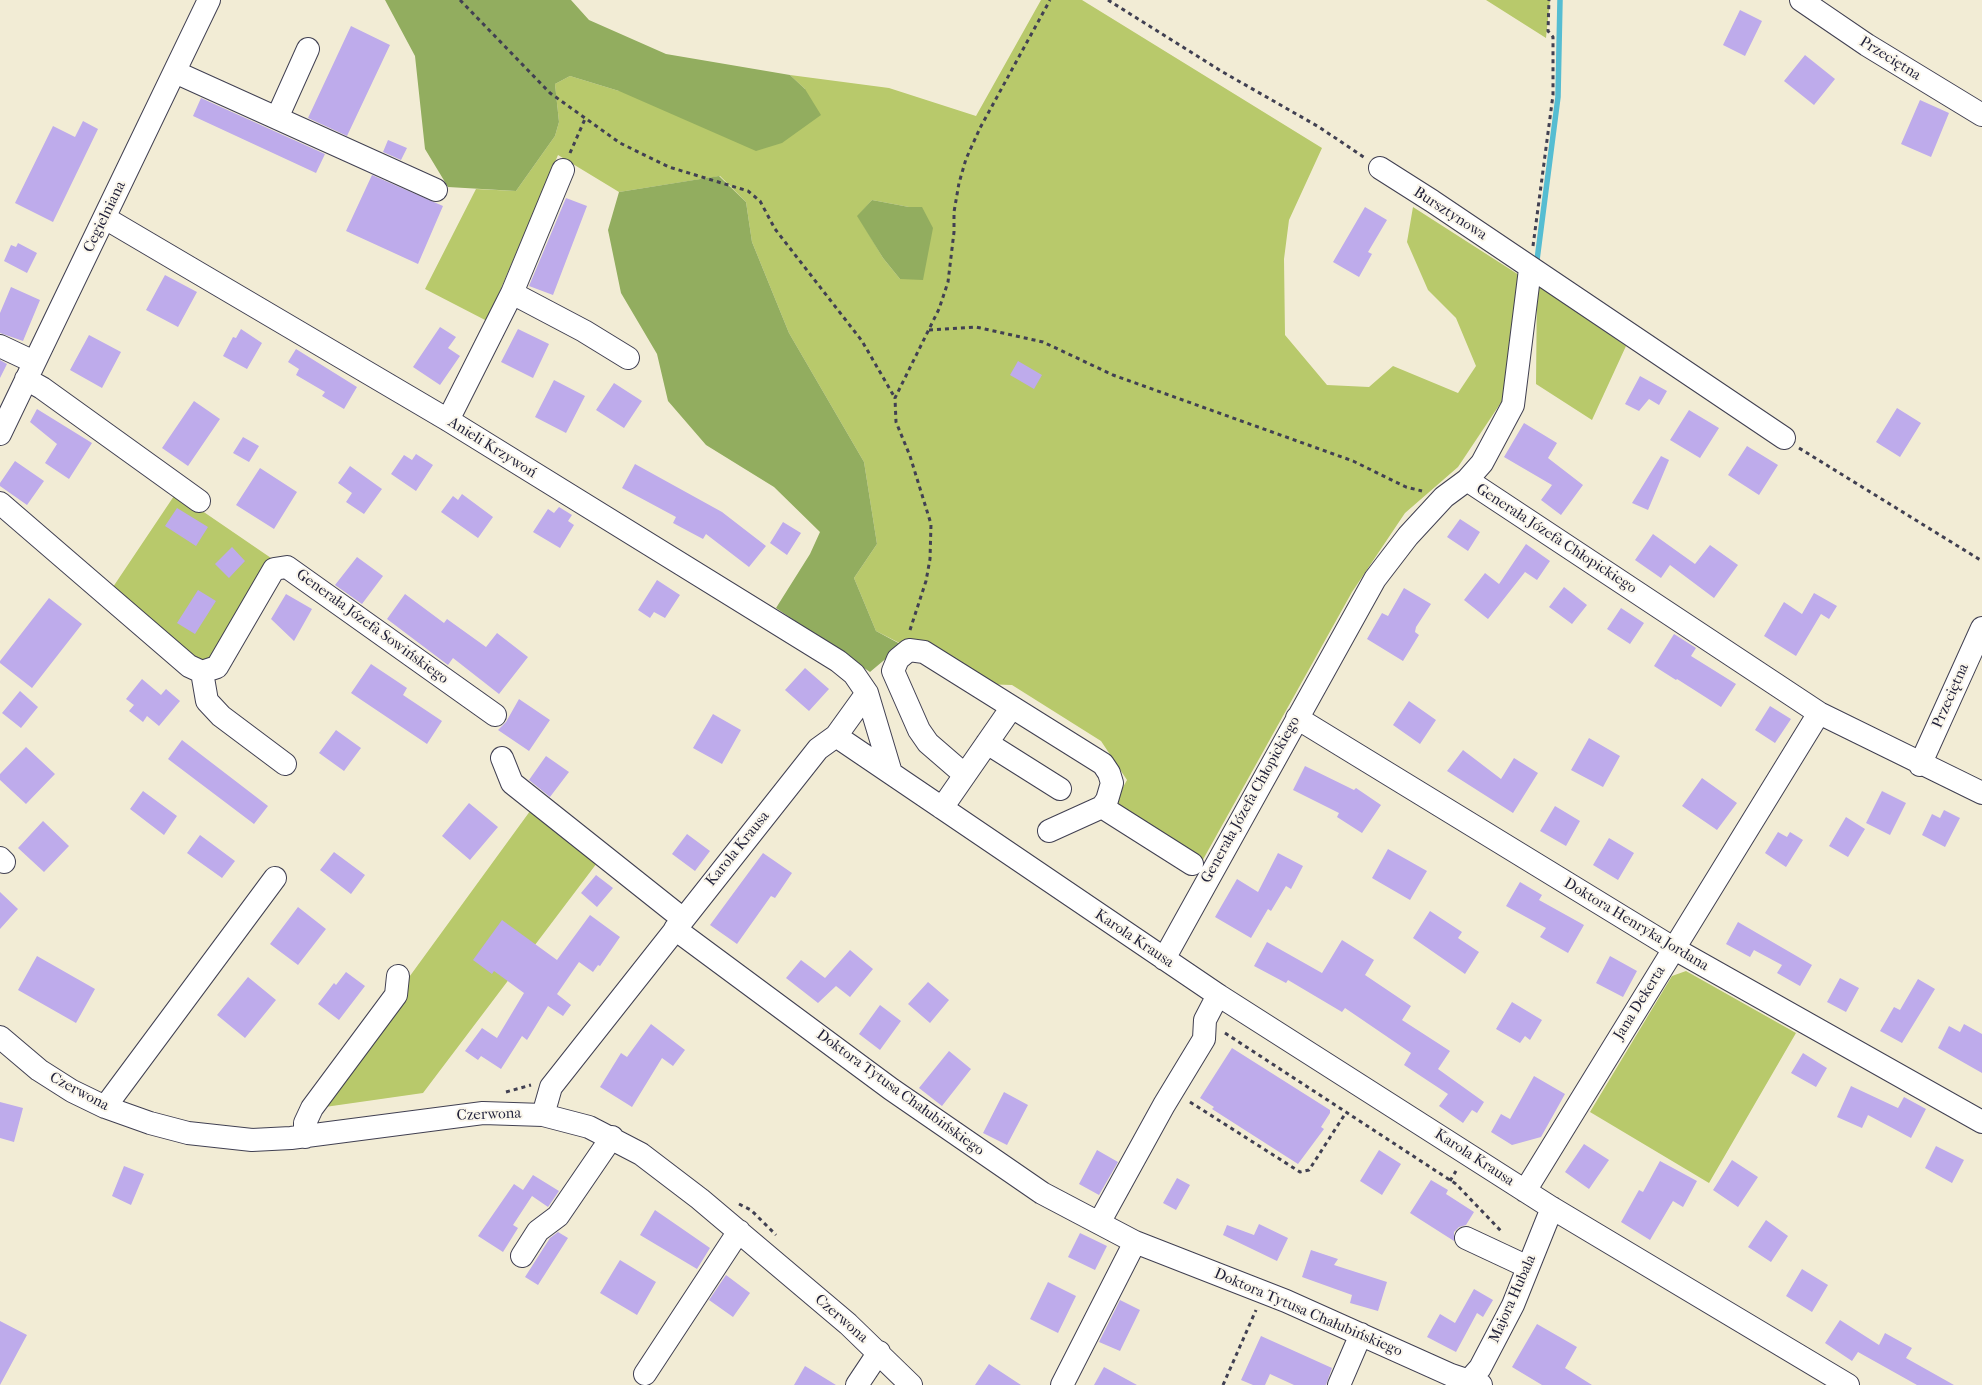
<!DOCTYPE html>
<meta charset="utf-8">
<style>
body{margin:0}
canvas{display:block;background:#f2ecd5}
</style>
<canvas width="1982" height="1385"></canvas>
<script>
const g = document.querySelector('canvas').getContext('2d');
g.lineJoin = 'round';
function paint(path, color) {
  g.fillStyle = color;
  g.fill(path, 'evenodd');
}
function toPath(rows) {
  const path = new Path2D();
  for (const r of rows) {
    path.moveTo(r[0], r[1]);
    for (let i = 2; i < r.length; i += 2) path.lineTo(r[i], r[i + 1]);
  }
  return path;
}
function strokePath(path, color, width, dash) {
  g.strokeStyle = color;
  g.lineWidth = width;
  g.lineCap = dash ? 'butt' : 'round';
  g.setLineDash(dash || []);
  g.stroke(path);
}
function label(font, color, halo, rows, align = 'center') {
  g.font = font + ' "IM FELL French Canon",serif';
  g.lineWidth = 4;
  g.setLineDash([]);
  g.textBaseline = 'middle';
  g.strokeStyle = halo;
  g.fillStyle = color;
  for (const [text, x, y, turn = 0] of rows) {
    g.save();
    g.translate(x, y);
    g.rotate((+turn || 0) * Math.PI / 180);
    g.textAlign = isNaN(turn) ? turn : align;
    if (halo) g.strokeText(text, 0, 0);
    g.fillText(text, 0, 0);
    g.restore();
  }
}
paint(toPath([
 [1041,0,1082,0,1322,148,1289,220,1284,259,1285,335,1327,385,1369,387,1393,366,1458,393,1476,366,1456,318,1428,290,1407,242,1413,207,1519,275,1502,401,1458,467,1405,513,1352,592,1200,865,1111,809,1127,780,1101,741,1012,685,980,684,876,631,854,578,877,544,864,462,789,333,752,242,746,202,720,176,619,192,558,155,487,321,425,289,476,189,516,191,555,136,559,122,555,84,570,76,619,91,805,89,790,75,889,88,976,116],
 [872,200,909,207,900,279,883,258,858,216],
 [1486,0,1550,0,1546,38],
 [1537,285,1626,346,1592,420,1536,384],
 [176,493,271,558,210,664,199,660,113,587],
 [533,807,600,859,423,1093,325,1107,407,980],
 [1686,971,1796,1033,1709,1183,1590,1112,1672,976]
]), '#b8c96b');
paint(toPath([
 [385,0,571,0,589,20,666,54,790,75,805,89,821,115,782,143,756,151,619,91,570,76,555,84,559,122,555,136,516,191,448,187,425,149,415,56],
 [719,176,746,202,752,242,789,333,864,462,877,544,854,578,876,631,902,645,870,672,776,608,810,554,820,532,774,487,706,445,668,401,657,354,621,293,608,230,619,192],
 [872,200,909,207,922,207,933,228,923,280,900,279,883,258,857,216]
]), '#92ad5f');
strokePath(toPath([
 [1537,260,1558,97,1560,0]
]), '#55bdd2', 5.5);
paint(toPath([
 [1740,10,1762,21,1745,56,1723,45],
 [351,26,390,45,347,136,308,118],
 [1805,55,1835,79,1814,105,1784,81],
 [201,98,325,154,316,173,193,116],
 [1920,100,1949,113,1931,157,1901,144],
 [83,121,98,129,53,222,15,203,53,126,75,137],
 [388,140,407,148,401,160,383,152],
 [372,175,443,206,418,264,346,231],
 [566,198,587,206,553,295,529,286],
 [1365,207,1387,220,1368,252,1372,254,1359,277,1333,262],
 [18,243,37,253,27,273,4,261,11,245,16,247],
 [165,275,197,292,178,327,146,310],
 [11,287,40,300,23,341,0,333,0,313],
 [440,327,456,337,448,348,460,356,440,385,413,367],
 [241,329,262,343,247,369,223,356,233,337,236,338],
 [518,329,549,344,533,378,501,362],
 [89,335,121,352,102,388,70,370],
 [296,349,357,387,344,409,322,396,325,392,296,375,299,369,288,362],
 [0,360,7,364,0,378],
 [1018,361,1042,375,1034,389,1010,375],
 [1640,376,1667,391,1659,405,1649,399,1639,411,1625,404],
 [554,380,585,396,566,433,535,417],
 [614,383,642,401,624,428,596,410],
 [194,401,220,419,188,466,162,448],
 [1897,408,1921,423,1900,457,1876,442],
 [37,409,92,443,69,479,45,463,57,444,30,422],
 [1689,410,1719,428,1700,458,1670,440],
 [1524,423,1557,443,1548,458,1583,485,1561,515,1541,500,1552,485,1504,457],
 [243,437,259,446,249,462,233,453],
 [1747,446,1778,465,1759,495,1728,475],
 [416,454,433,465,416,491,391,474,404,455,412,460],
 [1661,456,1669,460,1648,510,1632,503],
 [15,461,44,481,27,505,0,486,0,483],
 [635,464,722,512,766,546,749,567,706,534,703,539,673,523,676,517,622,488],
 [350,466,382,489,364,514,346,502,352,493,338,483],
 [260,468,297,492,274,529,236,505],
 [462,494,493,517,478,538,441,512,453,496,458,500],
 [559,507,572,515,568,521,574,525,560,548,533,532,548,509,554,513],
 [177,508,208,527,196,546,165,526],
 [1460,519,1480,532,1468,551,1447,537],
 [783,522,801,533,787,555,770,543],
 [1653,534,1695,564,1710,545,1738,565,1714,598,1670,565,1661,578,1635,560],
 [1526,544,1550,561,1537,580,1525,572,1488,619,1464,600,1485,573,1499,584],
 [232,547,245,561,229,578,215,564],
 [357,557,383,576,362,604,335,585],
 [657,580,680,595,665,618,654,612,650,618,638,610],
 [1564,587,1587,605,1572,624,1549,607],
 [1404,588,1431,604,1416,627,1415,632,1419,635,1403,661,1367,639,1382,613,1388,616],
 [198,590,216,601,195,634,177,623],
 [1814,593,1837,606,1829,619,1821,614,1796,656,1764,636,1784,602,1802,614],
 [286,594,312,609,294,641,271,619],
 [405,594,444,623,447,619,486,647,497,633,528,657,499,694,453,658,448,665,387,619],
 [49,598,82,624,32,688,0,663,0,661],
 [1621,608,1644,623,1630,644,1607,629],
 [1674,634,1696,648,1691,656,1736,684,1721,707,1677,679,1676,680,1654,666],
 [371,664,407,688,403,695,442,721,427,744,351,693],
 [805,668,829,689,809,711,785,690],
 [142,679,161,695,166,689,180,701,159,726,147,716,143,722,129,711,134,705,126,699],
 [20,691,38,707,21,728,2,713],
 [519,699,550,720,529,751,498,730,506,722],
 [1409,701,1436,720,1420,744,1393,725],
 [1770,706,1791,719,1775,743,1755,730],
 [713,714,741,730,722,764,693,748],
 [336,730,361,748,344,771,319,753],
 [1589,738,1620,756,1603,787,1571,770],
 [182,740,268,806,254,824,168,759],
 [26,747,55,774,26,804,0,780,0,774],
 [1463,750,1501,779,1514,758,1538,773,1513,813,1447,771],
 [546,756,569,772,550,797,529,780],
 [1305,766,1354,790,1356,788,1381,805,1362,833,1337,817,1339,813,1293,790],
 [1702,778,1737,803,1717,830,1682,806],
 [143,791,177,816,164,835,130,809],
 [1882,791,1906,803,1890,835,1866,823],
 [469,803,498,827,470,860,442,836],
 [1555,806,1580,821,1566,846,1540,831],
 [1944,810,1960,818,1945,847,1922,835,1932,814,1940,818],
 [1846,817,1865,829,1848,857,1829,846],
 [43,821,69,846,44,872,18,848],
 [1778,832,1787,837,1790,832,1803,840,1786,867,1765,853],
 [687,834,710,851,695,871,672,854],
 [200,835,235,861,222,878,187,853],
 [1609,838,1634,853,1618,880,1593,865],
 [1388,849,1427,871,1410,900,1372,878],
 [334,852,365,875,351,894,320,870],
 [763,853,792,873,775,898,771,896,737,944,710,925],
 [1278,853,1303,866,1291,889,1286,886,1271,911,1268,909,1251,938,1215,917,1237,879,1258,892],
 [596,875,613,888,597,907,581,893],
 [1520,882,1542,895,1539,900,1584,925,1568,953,1540,937,1546,928,1506,906],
 [0,892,18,909,0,929],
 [298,907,326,929,298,965,270,944],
 [1430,911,1462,932,1458,938,1479,952,1465,974,1413,938],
 [590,915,620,937,600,966,598,965,593,972,579,962,557,994,571,1005,563,1016,548,1006,527,1040,522,1036,501,1069,481,1056,478,1060,465,1051,482,1028,497,1038,524,993,494,971,492,974,473,960,502,920,557,960],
 [1738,922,1812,965,1800,986,1777,973,1782,965,1754,950,1750,957,1726,944],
 [1342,940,1374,960,1365,975,1411,1006,1402,1020,1450,1051,1438,1069,1484,1102,1477,1113,1472,1110,1463,1123,1439,1106,1448,1094,1404,1065,1411,1053,1345,1008,1342,1012,1288,980,1286,983,1254,966,1267,942,1322,973],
 [850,950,873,969,850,997,836,986,818,1003,786,978,801,960,825,978],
 [37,956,95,989,76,1023,18,990],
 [1610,956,1637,971,1623,997,1596,983],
 [346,972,365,986,339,1020,318,1004,334,983,336,985],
 [248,977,276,1000,245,1038,217,1015],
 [1840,978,1859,988,1846,1012,1827,1002],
 [1918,979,1935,989,1902,1043,1880,1031,1894,1007,1900,1010],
 [928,982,949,1000,930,1023,908,1004],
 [1512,1002,1542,1020,1530,1040,1525,1036,1520,1043,1496,1029],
 [880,1005,901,1021,880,1050,859,1034],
 [651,1024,685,1050,673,1066,662,1058,632,1107,600,1087,621,1053,627,1057],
 [1964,1024,1982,1034,1982,1073,1938,1048,1949,1026,1960,1032],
 [1232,1048,1330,1110,1330,1113,1321,1127,1324,1129,1298,1164,1212,1109,1214,1107,1200,1098],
 [949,1051,971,1069,942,1106,919,1088],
 [1803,1053,1827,1068,1816,1087,1791,1073],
 [1534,1076,1565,1094,1541,1137,1512,1145,1491,1132,1501,1114,1510,1119],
 [1851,1086,1898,1108,1904,1097,1926,1109,1911,1138,1868,1115,1862,1128,1837,1117],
 [1004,1092,1028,1105,1007,1145,983,1133],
 [0,1102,23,1108,14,1142,0,1138],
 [1584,1144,1609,1160,1589,1189,1565,1172],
 [1936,1146,1964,1160,1952,1183,1925,1168],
 [1097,1150,1118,1162,1099,1195,1079,1184],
 [1379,1150,1401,1164,1382,1195,1360,1181],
 [1732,1160,1758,1177,1738,1207,1713,1190],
 [1660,1161,1697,1181,1683,1207,1673,1201,1650,1240,1621,1222,1639,1190,1643,1192],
 [124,1166,144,1174,131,1205,112,1196],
 [533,1175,559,1191,548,1207,532,1196,513,1225,518,1228,503,1252,478,1236,514,1184,523,1190],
 [1177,1178,1190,1185,1176,1210,1163,1203],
 [1431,1180,1448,1190,1446,1194,1474,1212,1466,1225,1459,1227,1454,1232,1454,1241,1410,1213],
 [655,1210,710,1248,697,1269,640,1235],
 [1766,1220,1788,1236,1771,1262,1748,1247],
 [1259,1224,1288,1238,1277,1261,1223,1235,1227,1225,1254,1235],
 [558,1232,568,1238,538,1285,525,1277,550,1238],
 [1080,1233,1107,1246,1095,1270,1068,1257],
 [1311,1250,1338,1259,1334,1265,1387,1282,1378,1311,1350,1303,1352,1295,1302,1277],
 [620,1260,656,1282,637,1315,600,1293],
 [1802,1269,1828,1285,1812,1312,1786,1296],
 [726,1275,750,1293,733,1317,709,1300],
 [1048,1282,1076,1296,1058,1333,1030,1319],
 [1474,1289,1493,1300,1483,1317,1477,1313,1456,1352,1427,1337,1440,1314,1455,1323],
 [1120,1300,1140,1310,1120,1351,1099,1342],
 [1840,1320,1879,1345,1885,1333,1912,1348,1906,1358,1954,1385,1917,1385,1858,1352,1852,1361,1825,1343],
 [0,1321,27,1335,0,1385],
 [1537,1324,1577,1347,1565,1368,1592,1385,1542,1385,1512,1367],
 [1261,1336,1332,1368,1326,1385,1294,1385,1270,1374,1265,1385,1253,1385,1241,1380],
 [989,1364,1021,1385,975,1385],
 [805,1366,836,1385,794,1385],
 [1104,1367,1137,1385,1094,1385]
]), '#beabeb');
const minor = toPath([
 [1801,0,1867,45,1982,115],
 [175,72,436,190],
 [277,118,308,49],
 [1380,168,1432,201,1784,438],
 [105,218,448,420,838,661,854,674,867,693,891,773],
 [512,293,584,331,628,358],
 [0,346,34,362],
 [26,379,42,388,199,501],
 [448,420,512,293,563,170],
 [0,434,209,0],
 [1467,480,1482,463,1513,405,1530,269],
 [0,503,189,666,202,672,217,667,274,569,287,567,495,715],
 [202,672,207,701,221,716,285,764],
 [1297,718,1673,948,1982,1122],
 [836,736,867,693],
 [987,743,1060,789],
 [502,758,512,783,683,919],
 [1920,765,1982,628],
 [965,775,928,743,919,730,893,671,898,659,909,650,924,652,1103,764,1109,773,1112,783,1107,800,1102,807,1049,831],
 [1102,807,1192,864],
 [942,808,1012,707],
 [0,858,4,862],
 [675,929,891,1089,1042,1193,1135,1242,1286,1301,1451,1375,1481,1385],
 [1164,959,1375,579,1408,536,1444,497,1467,480,1819,713,1982,793],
 [0,1037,39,1070,72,1091,105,1107,150,1123,188,1133,252,1140,291,1138,483,1113,543,1115,589,1127,641,1154,700,1199,848,1324,911,1385],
 [105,1107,275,878],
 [543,1115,551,1087,818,749,836,736,1218,995,1552,1208,1848,1385],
 [305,1137,305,1123,312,1108,396,995,398,976],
 [1525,1191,1819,713],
 [1099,1223,1164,1105,1204,1039,1205,1020,1218,995],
 [1466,1238,1528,1267],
 [522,1256,538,1231,558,1216,612,1137],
 [645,1374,739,1231],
 [857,1385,879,1352],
 [1062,1385,1135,1242],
 [1339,1385,1361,1334],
 [1465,1385,1480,1368,1513,1305,1552,1208]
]);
strokePath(minor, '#414052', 24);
strokePath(toPath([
 [460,0,550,93,620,143,669,167,748,191,760,201,775,229,862,341,895,398],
 [1108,0,1221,71,1319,127,1365,158],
 [570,153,585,119],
 [1533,246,1553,95,1553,37,1548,31,1549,0],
 [929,330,976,327,1043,342,1113,375,1353,461,1406,487,1422,491],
 [1799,448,1982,561],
 [910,630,926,581,930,559,931,524,910,456,896,422,895,398,939,309,948,282,954,232,954,212,959,183,966,159,980,128,1050,0],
 [1225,1033,1456,1184,1501,1231],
 [506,1092,531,1085],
 [1190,1102,1300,1172,1309,1170,1345,1114],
 [1450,1181,1456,1171],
 [739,1204,751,1210,776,1235],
 [1223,1385,1256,1310]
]), '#414052', 3, [4, 4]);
strokePath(minor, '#fff', 22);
label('15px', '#22223b', '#fbf7ec', [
 ["Przeciętna",1890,59,32],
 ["Bursztynowa",1450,214,33],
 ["Cegielniana",105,217,-64],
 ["Anieli Krzywoń",492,448,32],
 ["Generała Józefa Chłopickiego",1556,539,33],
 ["Generała Józefa Sowińskiego",372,627,36],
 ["Przeciętna",1951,696,-66],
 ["Generała Józefa Chłopickiego",1251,800,-61],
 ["Karola Krausa",738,849,-51],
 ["Doktora Henryka Jordana",1636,925,31],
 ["Karola Krausa",1134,939,34],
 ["Jana Dekerta",1640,1003,-58],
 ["Czerwona",79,1092,28],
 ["Doktora Tytusa Chałubińskiego",900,1093,36],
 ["Czerwona",489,1115,-2],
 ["Karola Krausa",1474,1158,33],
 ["Majora Hubala",1513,1299,-66],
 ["Doktora Tytusa Chałubińskiego",1308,1313,23],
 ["Czerwona",841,1319,41]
]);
</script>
